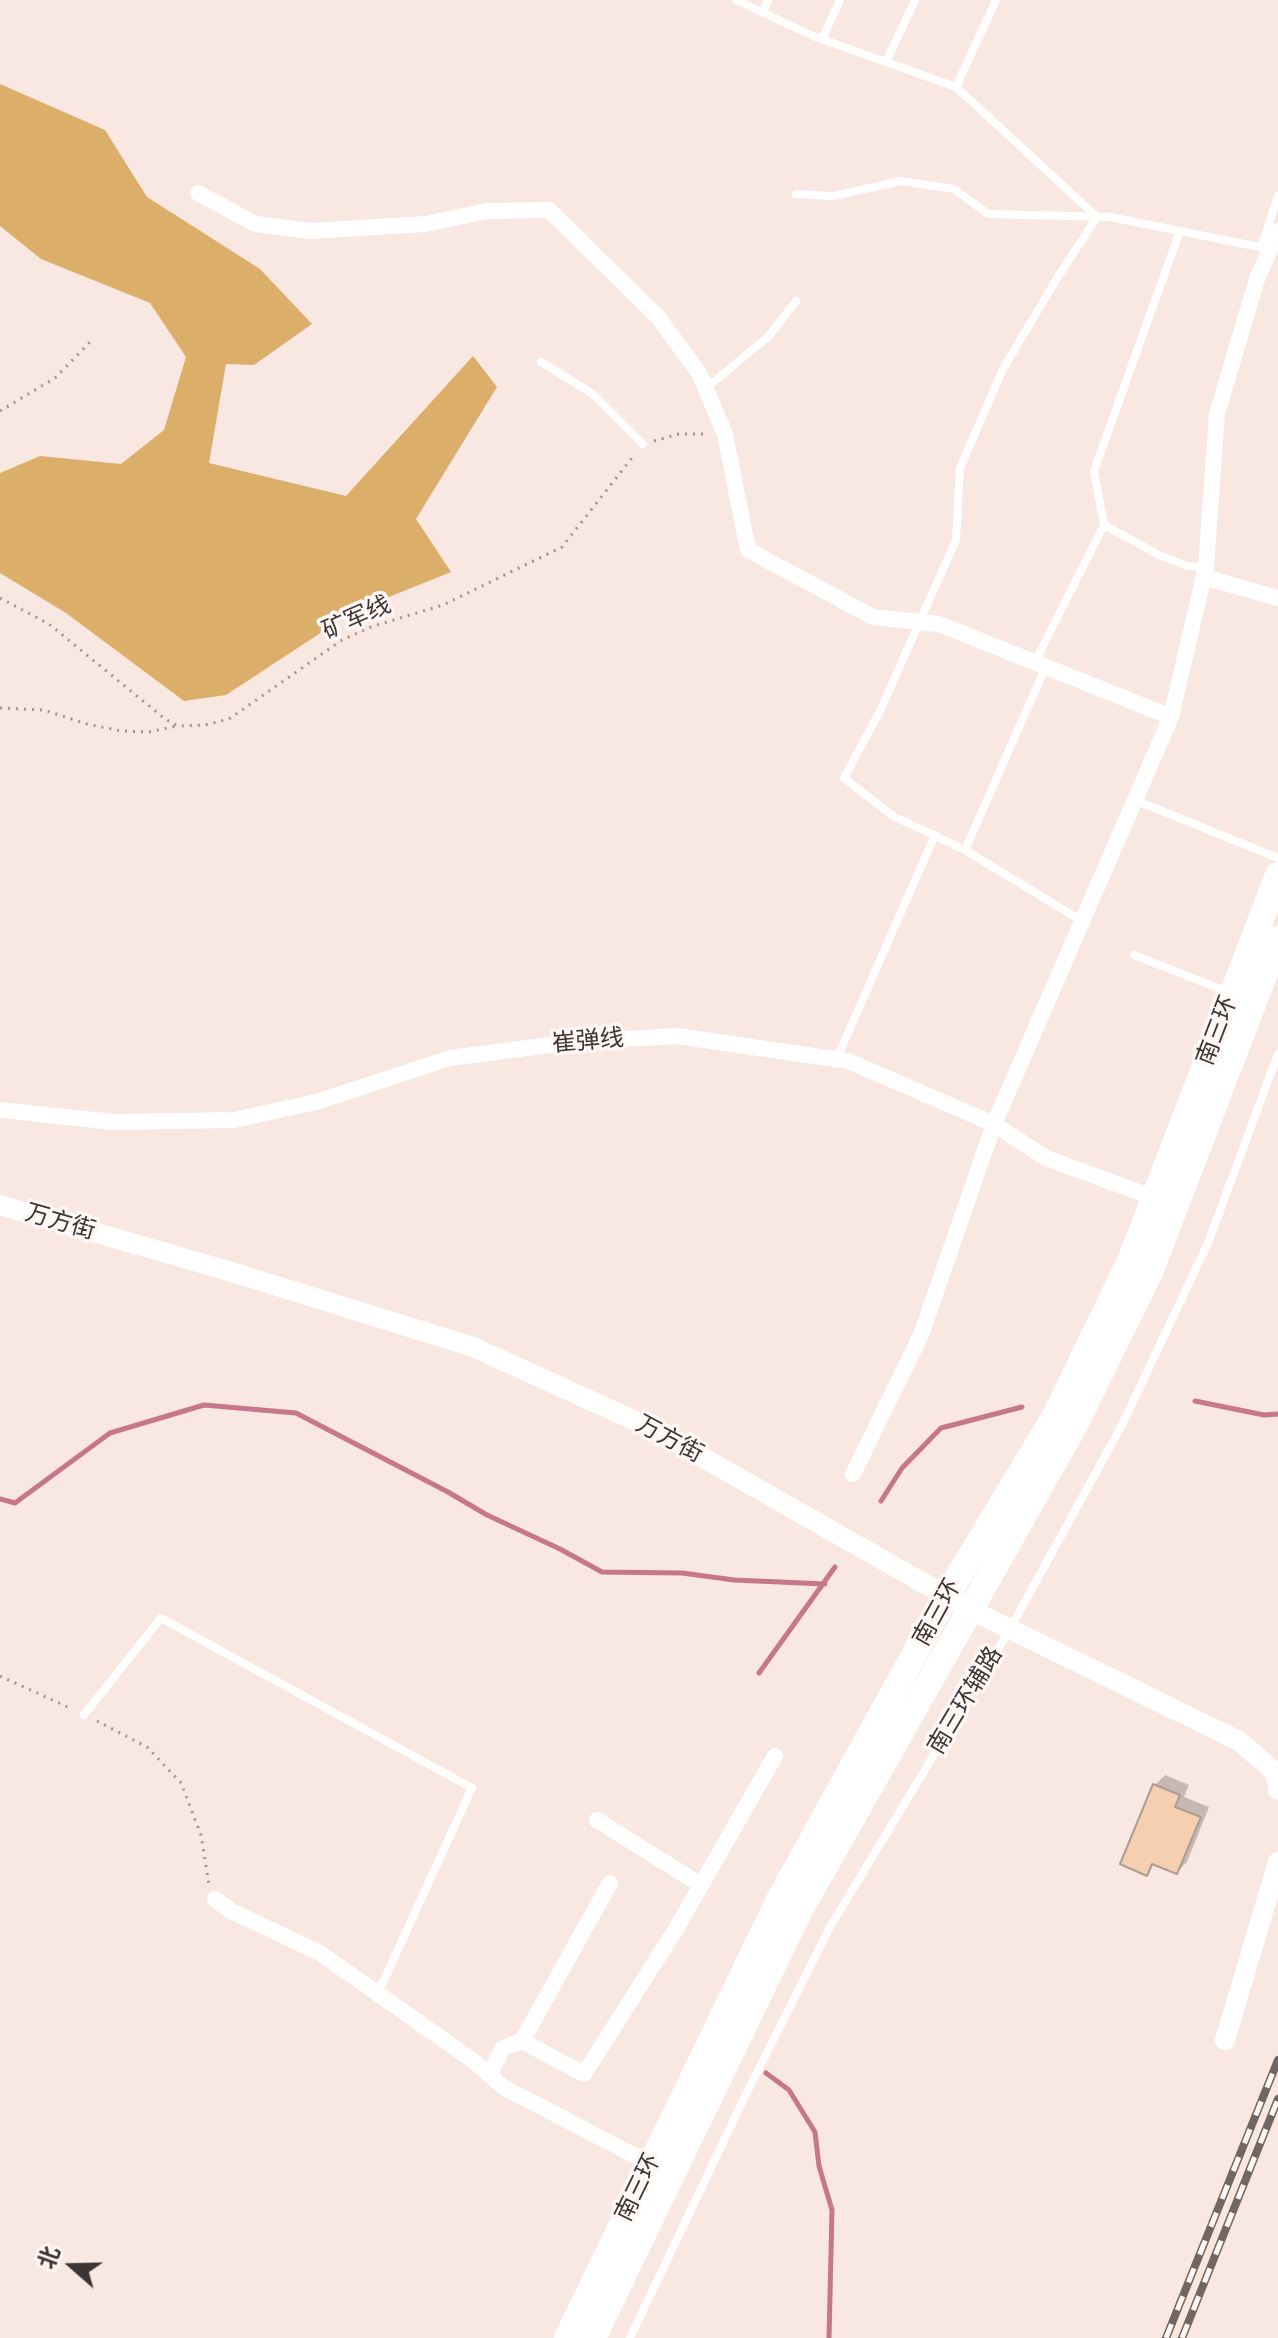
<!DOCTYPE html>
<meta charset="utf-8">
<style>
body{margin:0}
#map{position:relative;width:1278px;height:2338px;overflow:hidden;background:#f9e7e1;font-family:"DejaVu Sans","Noto Sans SC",sans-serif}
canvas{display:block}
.north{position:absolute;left:32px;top:2226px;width:80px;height:80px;-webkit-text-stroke:6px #fef7f5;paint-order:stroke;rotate:290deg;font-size:22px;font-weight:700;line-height:32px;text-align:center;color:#3c3533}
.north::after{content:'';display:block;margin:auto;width:28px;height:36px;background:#3c3533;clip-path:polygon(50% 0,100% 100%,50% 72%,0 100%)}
</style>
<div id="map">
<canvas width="1278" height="2338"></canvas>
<div class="north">北</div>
</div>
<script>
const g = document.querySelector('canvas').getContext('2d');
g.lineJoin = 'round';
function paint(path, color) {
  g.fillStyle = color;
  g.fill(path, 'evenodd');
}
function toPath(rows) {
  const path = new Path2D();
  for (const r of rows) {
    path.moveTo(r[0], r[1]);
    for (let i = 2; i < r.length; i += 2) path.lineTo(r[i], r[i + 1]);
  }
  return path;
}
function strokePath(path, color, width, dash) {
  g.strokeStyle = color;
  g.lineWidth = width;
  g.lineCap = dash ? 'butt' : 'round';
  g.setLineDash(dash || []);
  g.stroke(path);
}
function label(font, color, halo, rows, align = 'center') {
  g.font = font + ' "DejaVu Sans","Noto Sans SC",sans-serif';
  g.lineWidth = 7;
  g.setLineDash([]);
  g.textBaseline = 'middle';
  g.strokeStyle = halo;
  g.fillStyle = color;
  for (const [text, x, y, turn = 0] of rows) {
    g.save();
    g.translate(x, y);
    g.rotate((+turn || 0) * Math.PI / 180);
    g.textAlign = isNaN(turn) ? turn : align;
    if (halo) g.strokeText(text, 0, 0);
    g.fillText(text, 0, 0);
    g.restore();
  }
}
paint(toPath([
 [0,84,105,130,147,197,260,269,312,324,254,365,226,364,209,463,346,496,473,356,497,387,416,519,451,572,354,611,226,695,184,701,66,613,0,573,0,473,40,456,121,464,164,430,186,357,150,303,41,259,0,226]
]), '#dbae69');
paint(toPath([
 [1165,1775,1189,1785,1184,1797,1209,1807,1187,1862,1177,1872,1156,1863,1146,1873,1155,1785]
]), '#0003');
strokePath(toPath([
 [1195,1401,1264,1415,1278,1414],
 [0,1499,15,1503,110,1433,204,1405,296,1413,448,1492,487,1515,560,1549,602,1572,682,1573,734,1580,825,1584],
 [881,1501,902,1468,941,1428,1022,1407],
 [759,1673,835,1567],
 [766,2073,789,2090,815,2132,819,2166,832,2210,829,2338]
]), '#c6778c', 5);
const building = toPath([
 [1153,1784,1180,1795,1175,1807,1201,1817,1177,1874,1152,1864,1147,1876,1120,1864,1153,1784]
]);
paint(building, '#f6ceb0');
strokePath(building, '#ab9e94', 2);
strokePath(toPath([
 [0,411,55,378,91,341],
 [654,441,679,434,705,434],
 [0,598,49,624,165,719,178,726,205,725,229,719,342,640,371,627,443,605,562,547,635,454],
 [0,708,44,710,87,724,121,731,149,732,177,726],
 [0,1676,72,1709],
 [97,1721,147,1747,181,1783,201,1835,209,1885]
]), '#a19490', 3, [2, 6]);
strokePath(toPath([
 [736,0,813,36,956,87,1097,217,1059,275,1003,369,960,468,956,540,880,711,844,778,893,816,965,850],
 [763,13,768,0],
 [822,39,840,0],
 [886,62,915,0],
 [956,87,996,0],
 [796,194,833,196,901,181,954,189,988,214,1110,217,1269,249],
 [1261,248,1278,196],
 [541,362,593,394,643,444],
 [706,388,768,337,796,301],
 [1104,525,1159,555,1187,566,1205,567],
 [1035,662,1104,525,1094,471,1180,231],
 [1046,666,965,850,1082,921],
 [1135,800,1278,858],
 [1134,955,1228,992],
 [837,1058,935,835],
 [84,1715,161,1618,472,1788,378,1993],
 [630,2338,747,2092,830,1927,1010,1629,1122,1425,1208,1243,1278,1054]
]), '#fff', 8);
strokePath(toPath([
 [198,193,255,224,311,231,425,224,487,211,549,210,658,317,699,373,725,434,748,550,873,617,939,624,1171,717],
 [1204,577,1278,598],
 [0,1110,113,1122,234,1120,316,1102,450,1058,573,1042,677,1036,848,1061,994,1124,1046,1158,1155,1198],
 [853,1474,921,1335,994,1124,1171,717,1206,567,1217,414,1257,279,1278,231],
 [597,1820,701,1885],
 [215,1899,231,1911,320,1953,475,2062,503,2087,651,2164],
 [522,2041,610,1883],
 [489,2075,503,2048,522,2041,584,2074,676,1929,775,1756]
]), '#fff', 16);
strokePath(toPath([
 [0,1205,232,1272,473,1347,653,1429,969,1609,1239,1741,1276,1773,1278,1790],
 [1225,2040,1278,1862]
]), '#fff', 20);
strokePath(toPath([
 [567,2338,780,1898,947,1595,1056,1414,1130,1261,1278,875],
 [593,2338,799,1912,1075,1425,1151,1270,1278,939]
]), '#fff', 26);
const rail = toPath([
 [1166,2338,1278,2060],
 [1182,2338,1278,2099]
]);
strokePath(rail, '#706663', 8);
strokePath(rail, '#fef7f5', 5, [15]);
label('24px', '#3c3533', '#fef7f5', [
 ["矿军线",357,619,-24],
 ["南三环",1218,1031,-69],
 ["崔弹线",588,1042,-5],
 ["万方街",60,1223,16],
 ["万方街",669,1440,28],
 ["南三环",938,1613,-61],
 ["南三环辅路",966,1701,-59],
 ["南三环",639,2188,-64]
]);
</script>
